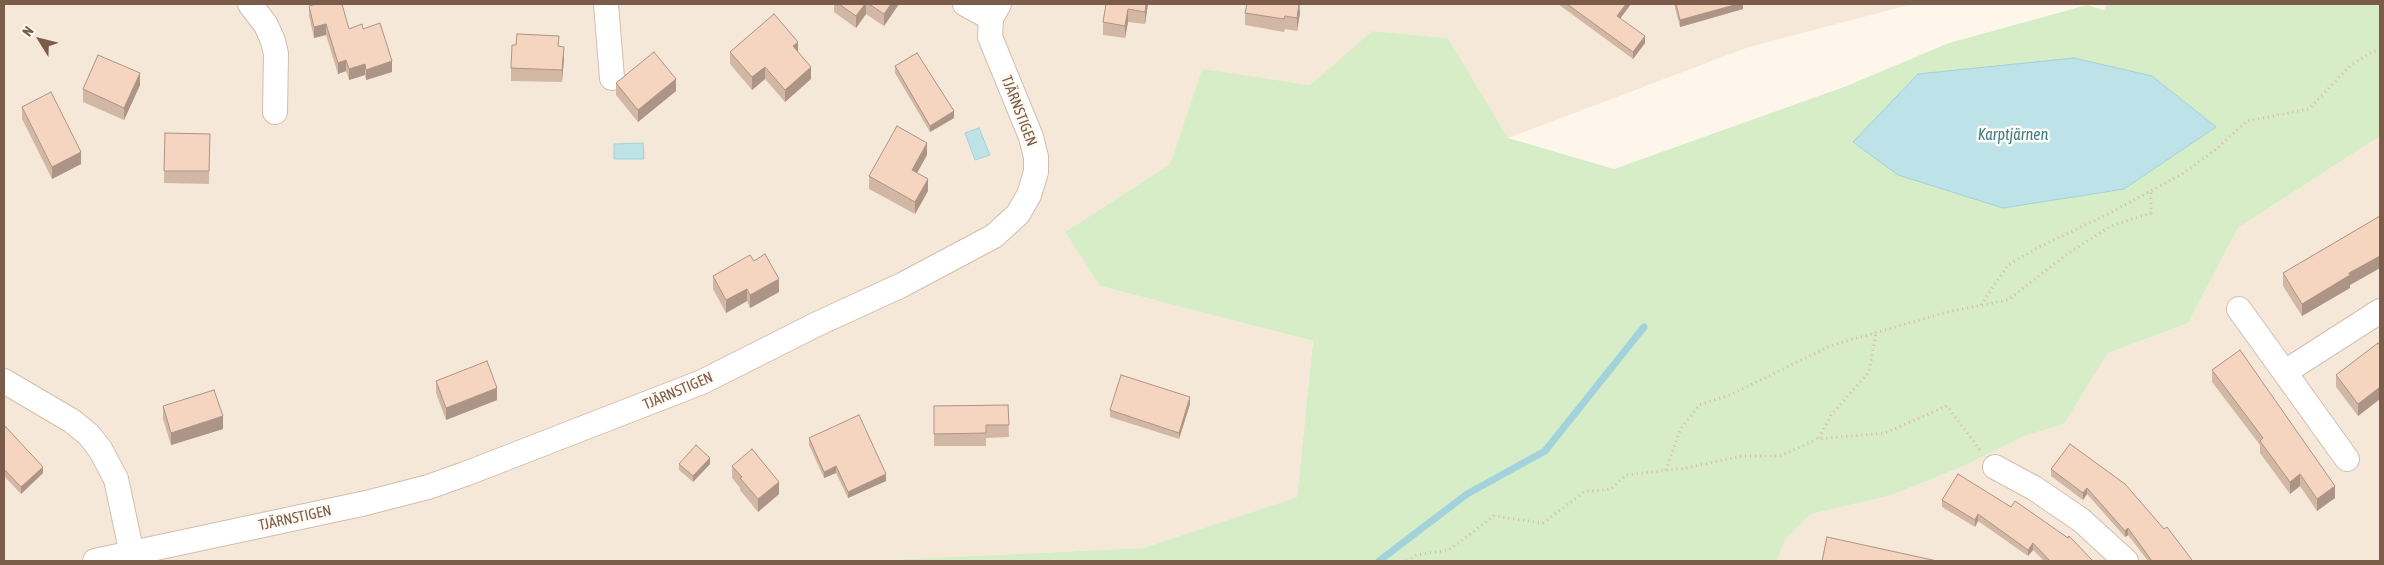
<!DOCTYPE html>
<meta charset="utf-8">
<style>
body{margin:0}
#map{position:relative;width:2384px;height:565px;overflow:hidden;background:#fef6eb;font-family:"Asap Condensed",sans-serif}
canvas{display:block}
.frame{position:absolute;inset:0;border:5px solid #7b5c4b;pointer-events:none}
.north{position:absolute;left:15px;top:15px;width:50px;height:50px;-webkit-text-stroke:4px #fffaf2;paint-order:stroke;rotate:306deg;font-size:14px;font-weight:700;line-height:20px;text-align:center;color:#7b5c4b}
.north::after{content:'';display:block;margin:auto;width:18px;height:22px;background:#7b5c4b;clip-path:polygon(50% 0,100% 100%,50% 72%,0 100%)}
</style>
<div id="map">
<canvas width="2384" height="565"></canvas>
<div class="frame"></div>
<div class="north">N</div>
</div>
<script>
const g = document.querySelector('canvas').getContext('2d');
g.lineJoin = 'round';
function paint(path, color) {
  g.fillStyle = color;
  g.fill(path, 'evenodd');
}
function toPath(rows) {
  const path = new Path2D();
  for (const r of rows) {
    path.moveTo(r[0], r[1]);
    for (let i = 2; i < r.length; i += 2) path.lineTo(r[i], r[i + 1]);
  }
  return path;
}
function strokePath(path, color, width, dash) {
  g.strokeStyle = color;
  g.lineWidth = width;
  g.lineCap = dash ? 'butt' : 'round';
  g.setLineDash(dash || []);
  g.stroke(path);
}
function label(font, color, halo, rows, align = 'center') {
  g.font = font + ' "Asap Condensed",sans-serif';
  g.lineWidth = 5;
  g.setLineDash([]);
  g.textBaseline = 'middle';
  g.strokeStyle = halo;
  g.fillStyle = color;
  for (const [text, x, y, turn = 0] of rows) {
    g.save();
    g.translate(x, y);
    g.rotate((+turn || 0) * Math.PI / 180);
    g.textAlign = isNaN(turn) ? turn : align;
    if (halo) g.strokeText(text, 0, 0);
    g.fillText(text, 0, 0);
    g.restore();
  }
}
paint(toPath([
 [4,4,1913,4,1749,47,1508,138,1448,38,1372,31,1310,85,1202,70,1170,164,1065,232,1100,286,1313,341,1297,497,1143,548,866,561,4,561],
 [2380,136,2380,561,1777,561,1785,540,1811,514,1892,495,1966,465,2024,436,2064,424,2108,353,2188,323,2238,228]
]), '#f6e8d8');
paint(toPath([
 [2107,4,2380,4,2380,136,2238,228,2188,323,2108,353,2064,424,2024,436,1966,465,1892,495,1811,514,1785,540,1777,561,866,561,1143,548,1297,497,1313,341,1100,286,1065,232,1170,164,1202,69,1310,85,1372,31,1448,38,1508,138,1614,169,1844,87,1949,43,2087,5,2104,10]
]), '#d7edc7');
const water = toPath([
 [2074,58,2152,76,2216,127,2124,189,2003,208,1898,175,1853,142,1918,74,2074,58],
 [979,128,990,155,975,160,965,133,979,128],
 [643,143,644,159,614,159,614,144,643,143]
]);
paint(water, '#bde3e9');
strokePath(water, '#a2d3dc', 1);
strokePath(toPath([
 [1379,561,1467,494,1545,451,1644,327]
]), '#a2d3dc', 7);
const minor = toPath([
 [250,4,266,25,273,41,276,54,275,112],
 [606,4,612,78],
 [965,4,991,18],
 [2239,309,2347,459],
 [2285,372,2380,311],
 [4,381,72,421,89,435,100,449,116,479,132,554],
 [1995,467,2034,488,2081,520,2126,561],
 [95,561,366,503,428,487,465,474,702,382,817,324,902,285,994,236,1018,214,1029,195,1036,172,1036,157,1031,137,990,37,991,18,999,4]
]);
strokePath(minor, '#d2beae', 26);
strokePath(toPath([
 [1981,305,2008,265,2037,248,2108,214,2182,174,2215,150,2247,121,2309,109,2351,65,2370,53,2380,49],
 [1819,438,1831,415,1869,372,1876,333],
 [1666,470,1680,430,1699,405,1732,394,1830,346,1947,312,2008,300,2067,254,2111,226,2151,213,2151,191],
 [1407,561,1416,555,1449,550,1494,516,1543,523,1584,492,1611,489,1626,475,1686,468,1742,456,1780,456,1817,439,1885,433,1947,406,1980,450]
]), '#dbb8a2', 3, [1, 4]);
strokePath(minor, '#fff', 24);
paint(toPath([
 [834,4,899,4,884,26,866,14,856,28,834,12],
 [1106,4,1148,4,1145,24,1128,22,1125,38,1103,35,1103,22],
 [1300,4,1300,13,1297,31,1285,29,1284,32,1245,25,1245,13],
 [1558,4,1631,4,1620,18,1645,43,1633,59],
 [1674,4,1743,4,1743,9,1680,27],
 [309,6,349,29,363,29,392,72,366,80,365,75,349,80,346,71,338,74,326,35,314,38,309,16],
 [559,46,564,59,562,82,511,81,511,68],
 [730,52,798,52,811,79,785,102,765,79,752,90,730,64],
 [895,66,954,118,930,132,895,73],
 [616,83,676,91,638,122,616,95],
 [140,85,124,120,83,102,83,89],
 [22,107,81,164,52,179,22,119],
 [165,133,210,134,209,184,164,183],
 [927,155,917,173,928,191,915,214,869,189,869,176],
 [2380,216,2380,268,2350,285,2350,288,2302,316,2283,286,2283,273],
 [754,261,779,292,750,308,747,301,726,313,713,289,713,276],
 [2380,346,2380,399,2358,416,2336,387,2336,375],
 [2212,370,2335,498,2317,511,2300,486,2290,494,2260,453,2260,445,2212,382],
 [436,381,497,400,446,420,436,393],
 [1190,404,1179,439,1110,417,1110,410],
 [1008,405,1009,437,986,438,986,446,934,446,934,406],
 [163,406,223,429,171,445,163,419],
 [4,425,43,473,21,494,4,476],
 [809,438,886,481,848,498,836,473,824,478,809,445],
 [2070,444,2192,561,2148,561,2128,535,2125,537,2087,494,2083,500,2051,476,2051,469],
 [679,464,710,464,693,482,679,470],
 [732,466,779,494,758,512,740,490,740,488,732,478],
 [1958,474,2093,561,2044,561,2033,550,2028,556,1978,521,1975,527,1942,507,1942,500]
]), '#d3b7a5');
paint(toPath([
 [865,4,866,4,866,14,856,28,856,16],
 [891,4,899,4,884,26,884,14],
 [1146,4,1148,4,1145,24,1145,12],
 [1299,4,1300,13,1297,31,1297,18],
 [1626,4,1631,4,1617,23,1617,16],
 [1738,4,1743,4,1743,9,1680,27,1680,20],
 [1128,9,1128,22,1125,38,1125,26],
 [326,24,326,35,314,38,314,27],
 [1645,36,1645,43,1633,59,1633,52],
 [798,42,798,54,793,46],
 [564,47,564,59,562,82,562,70],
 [346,60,346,71,338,74,338,63],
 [392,61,392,72,366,80,366,70],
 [365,64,365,75,349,80,349,69],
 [765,67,765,79,752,90,752,77],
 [811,67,811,79,785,102,785,90],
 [140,73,140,85,124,120,124,108],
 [676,79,676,91,638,122,638,110],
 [954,111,954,118,930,132,930,126],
 [927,143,927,155,912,182,912,170],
 [81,152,81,164,52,179,52,167],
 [928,179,928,191,915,214,915,202],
 [2380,256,2380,268,2350,285,2350,288,2302,316,2302,304,2349,273],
 [779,279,779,292,750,308,750,295],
 [747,289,747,301,726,313,726,300],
 [2380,387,2380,399,2358,416,2358,404],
 [497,388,497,400,446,420,446,408],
 [1190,397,1190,404,1179,439,1179,433],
 [223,416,223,429,171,445,171,433],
 [710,458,710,464,693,482,693,476],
 [836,466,836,473,824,478,824,472],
 [43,467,43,473,21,494,21,487],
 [886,474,886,481,848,498,848,492],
 [2300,474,2300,486,2290,494,2290,482],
 [779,482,779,494,758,512,758,499],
 [2335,486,2335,498,2317,511,2317,499],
 [2087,488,2087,494,2083,500,2083,493],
 [1978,514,1978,521,1975,527,1975,520],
 [2128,528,2128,535,2125,537,2125,531],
 [2033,543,2033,550,2028,556,2028,550]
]), '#ac9586');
const building = toPath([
 [316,4,342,4,349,29,362,24,363,29,380,23,392,61,366,70,365,64,349,69,346,60,338,63,326,24,314,27,309,6,316,4],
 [839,4,865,4,856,16,839,4],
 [869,4,891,4,884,14,869,4],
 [1106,4,1146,4,1145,12,1128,9,1125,26,1103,22,1106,4],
 [1247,4,1299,4,1297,18,1285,16,1284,19,1245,13,1247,4],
 [1567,4,1626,4,1617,16,1645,36,1633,52,1567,4],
 [1676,4,1738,4,1680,20,1676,4],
 [774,14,798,42,793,46,811,67,785,90,765,67,752,77,730,52,774,14],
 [517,34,559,36,558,46,564,47,562,70,511,68,512,45,516,45,517,34],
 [654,52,676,79,638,110,616,83,654,52],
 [917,53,954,111,930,126,895,66,917,53],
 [98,55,140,73,124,108,83,89,98,55],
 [51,92,81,152,52,167,22,107,51,92],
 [897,126,927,143,912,170,928,179,915,202,869,176,897,126],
 [165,133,210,134,209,171,164,171,165,133],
 [2380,216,2380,256,2349,273,2350,275,2302,304,2283,273,2380,216],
 [765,254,779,279,750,295,747,289,726,300,713,276,750,255,754,261,765,254],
 [2378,343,2380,346,2380,387,2358,404,2336,375,2378,343],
 [2240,350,2335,486,2317,499,2300,474,2290,482,2260,441,2263,438,2212,370,2240,350],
 [487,361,497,388,446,408,436,381,487,361],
 [1121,375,1190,397,1179,433,1110,410,1121,375],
 [214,390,223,416,171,433,163,406,214,390],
 [1008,405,1009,425,986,425,986,433,934,434,934,406,1008,405],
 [859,415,886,474,848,492,836,466,824,472,809,438,859,415],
 [4,425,43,467,21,487,4,469,4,425],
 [2070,444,2125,484,2164,529,2167,527,2192,560,2189,561,2152,561,2128,528,2125,531,2087,488,2083,493,2051,469,2070,444],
 [696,445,710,458,693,476,679,464,696,445],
 [752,449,779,482,758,499,740,478,742,477,732,466,752,449],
 [1958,474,2011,507,2015,501,2068,538,2069,536,2093,561,2050,561,2033,543,2028,550,1978,514,1975,520,1942,500,1958,474],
 [1827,537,1937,561,1822,561,1827,537]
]);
paint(building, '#f5d5c0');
strokePath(building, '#ac9586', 1);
label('15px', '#7b5c4b', '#fffaf2', [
 ["TJÄRNSTIGEN",1019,111,69],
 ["TJÄRNSTIGEN",678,391,-23],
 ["TJÄRNSTIGEN",295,518,-12]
]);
label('italic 16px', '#3f7c88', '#fffaf2', [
 ["Karptjärnen",2013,135]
]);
</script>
